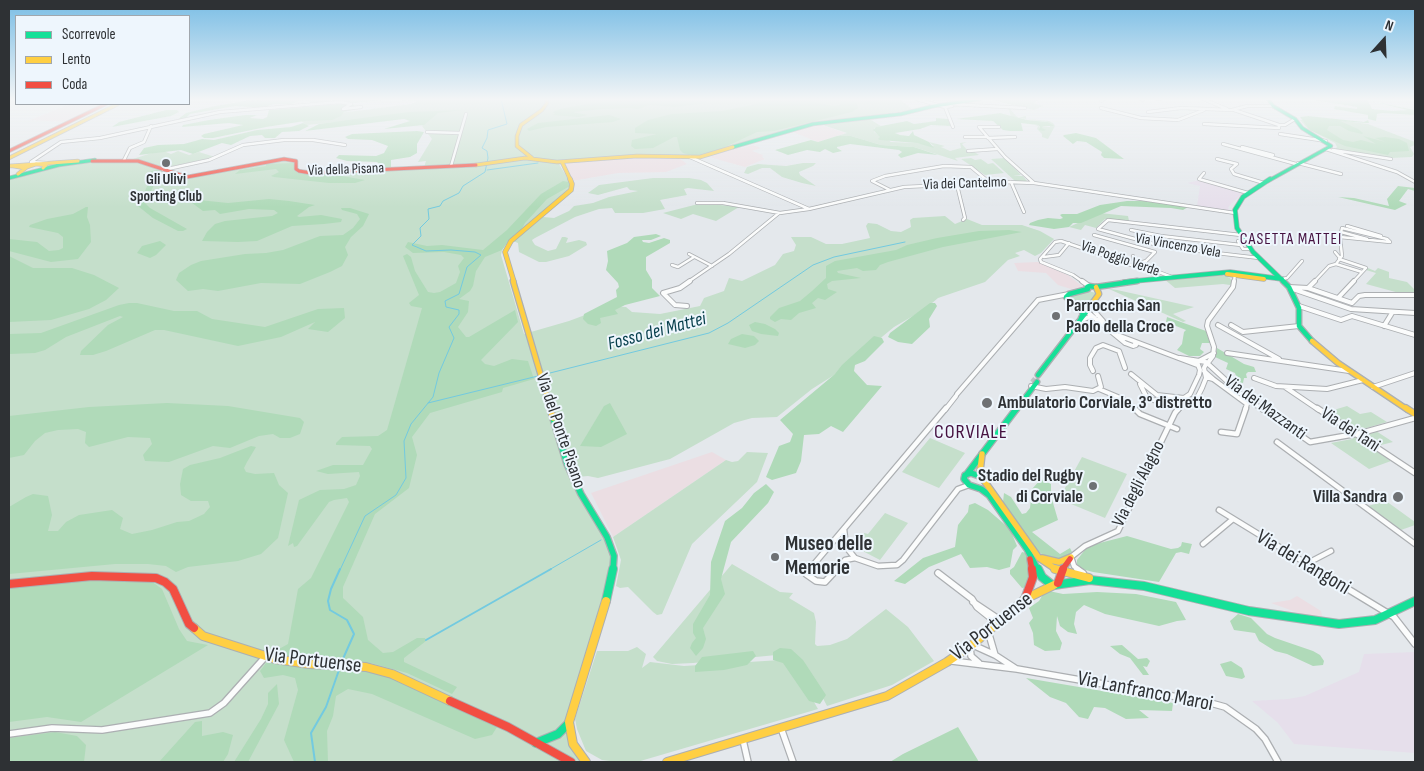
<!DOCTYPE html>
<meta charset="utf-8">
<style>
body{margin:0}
#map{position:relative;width:1424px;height:771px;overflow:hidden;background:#e4e8ec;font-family:"Sofia Sans Condensed",sans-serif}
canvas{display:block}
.frame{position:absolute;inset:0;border:10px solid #2e3134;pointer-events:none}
.legend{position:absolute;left:15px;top:15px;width:175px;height:90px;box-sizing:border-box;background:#eef6fd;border:1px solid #a1a7ad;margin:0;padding:6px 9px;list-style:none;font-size:15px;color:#2e3134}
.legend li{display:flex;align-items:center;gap:10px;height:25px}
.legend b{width:25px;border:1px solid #a1a7ad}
.north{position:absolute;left:1359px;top:15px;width:50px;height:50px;-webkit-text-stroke:4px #eef6fd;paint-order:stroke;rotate:20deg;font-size:14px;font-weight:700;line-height:20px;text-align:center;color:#2e3134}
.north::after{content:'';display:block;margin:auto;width:18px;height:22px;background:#2e3134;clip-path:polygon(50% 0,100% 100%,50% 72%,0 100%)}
</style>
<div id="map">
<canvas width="1424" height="771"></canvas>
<div class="frame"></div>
<ul class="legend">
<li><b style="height:6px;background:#16e098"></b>Scorrevole</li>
<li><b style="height:6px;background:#ffcf43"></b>Lento</li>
<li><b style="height:6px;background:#f24e42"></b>Coda</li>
</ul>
<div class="north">N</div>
</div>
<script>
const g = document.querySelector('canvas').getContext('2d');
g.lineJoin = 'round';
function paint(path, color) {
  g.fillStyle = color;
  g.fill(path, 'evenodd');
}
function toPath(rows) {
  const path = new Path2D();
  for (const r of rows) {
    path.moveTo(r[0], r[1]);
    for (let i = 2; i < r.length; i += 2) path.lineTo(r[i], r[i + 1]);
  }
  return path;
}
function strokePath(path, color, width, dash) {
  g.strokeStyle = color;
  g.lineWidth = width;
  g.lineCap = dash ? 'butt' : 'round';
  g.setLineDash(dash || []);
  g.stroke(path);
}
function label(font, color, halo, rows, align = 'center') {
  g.font = font + ' "Sofia Sans Condensed",sans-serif';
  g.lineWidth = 4;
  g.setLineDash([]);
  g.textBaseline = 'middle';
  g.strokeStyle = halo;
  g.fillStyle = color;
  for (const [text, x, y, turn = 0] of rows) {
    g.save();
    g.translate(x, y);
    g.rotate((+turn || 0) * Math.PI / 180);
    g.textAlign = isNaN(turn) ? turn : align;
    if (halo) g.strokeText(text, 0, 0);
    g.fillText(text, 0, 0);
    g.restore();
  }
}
paint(toPath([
 [70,104,103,104,66,122,30,120],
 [818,124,846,133,818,142,790,131],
 [753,145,761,148,752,151,763,155,762,157,765,159,745,167,709,157,739,147,742,148],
 [649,157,679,158,687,164,666,172,618,173,572,181,565,165,568,163],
 [1038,262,1068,275,1083,287,1071,289,1058,285,1046,273,1018,271,1014,263],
 [712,452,726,460,613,537,591,493],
 [1297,596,1321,611,1322,616,1304,615,1271,603,1290,600]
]), '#ebdee3');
paint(toPath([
 [1200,180,1243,193,1228,207,1230,211,1197,206,1200,186,1187,183],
 [1415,652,1415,753,1294,744,1278,723,1252,701,1288,699,1305,696,1359,672,1364,654]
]), '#e6dfeb');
paint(toPath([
 [384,99,900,99,913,110,805,125,701,156,625,156,561,160,559,164,571,184,570,190,507,243,502,250,501,255,524,334,569,321,609,306,626,307,632,312,660,314,700,306,704,298,724,291,729,278,742,281,775,265,783,254,794,251,796,245,791,237,811,237,826,244,842,244,870,238,866,226,868,223,877,224,891,231,901,232,911,227,910,220,913,218,945,216,955,224,967,219,982,225,1022,225,1040,231,1054,239,1041,253,1035,256,1024,250,1015,253,1020,256,1008,260,985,282,938,298,925,309,894,327,842,370,812,389,777,417,752,418,734,423,670,459,598,478,588,476,577,477,569,473,582,502,608,545,613,561,608,586,565,723,571,746,582,762,9,762,9,178,73,163,136,160,133,159,161,150,171,154,178,151,189,155,199,152,215,157,161,169,151,166,185,177,277,160,294,161,299,172,424,167,426,161,418,162,432,139,422,126,434,113,306,125,300,120,339,113,411,104,417,101],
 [1039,99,1034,103,1043,106,1034,110,1021,107,1012,108,1011,110,1018,118,1026,116,1026,119,1049,121,1053,123,1055,126,1048,139,1042,137,1042,134,1037,129,1038,126,1035,125,1038,125,1040,128,1043,126,1050,127,1048,122,1011,117,1008,107,1020,107,993,100],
 [868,118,881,126,874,128,874,132,891,142,917,143,934,146,929,142,945,146,941,147,950,151,961,148,960,143,967,142,962,144,968,151,973,151,979,155,955,158,958,161,914,147,881,145,851,136,837,136,847,133,820,124],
 [1300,120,1338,120,1368,124,1415,142,1415,145,1410,147,1414,154,1412,157,1391,158,1335,149,1337,147,1335,143,1308,129],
 [971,158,975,160,981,159,988,164,993,163,1004,173,985,175,961,159],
 [1005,158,1021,175,1013,176,1023,176,1027,181,1015,181,991,159],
 [803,163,816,163,813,166,799,172,800,175,816,186,802,183,782,177,770,168,762,168,748,174,744,173,747,167,758,164,786,166],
 [653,178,689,178,701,180,707,183,714,191,688,188,684,189,687,195,660,200,665,209,643,213,615,213,612,208,599,209,575,217,535,238,532,240,533,242,535,245,548,251,556,249,562,237,565,237,568,238,566,243,579,240,586,242,587,245,569,256,546,262,539,262,519,252,518,243,513,241,543,217,554,218,569,211,574,206,593,203,609,197,638,191,630,190,627,187,598,195,588,193,599,185],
 [702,203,739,207,716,221,693,214,681,219,663,213],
 [1100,213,1128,216,1129,221,1105,219,1096,228,1085,225,1081,230,1069,227],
 [1368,268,1375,271,1378,268,1389,272,1389,278,1407,282,1415,290,1415,294,1403,294,1366,284,1376,273,1366,270],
 [1220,274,1230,278,1232,282,1230,285,1223,284,1175,288,1164,279],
 [1109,289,1117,290,1194,307,1173,314,1186,321,1183,322],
 [1088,291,1096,293,1088,306,1083,307,1069,298,1070,295],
 [1347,406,1360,414,1371,412,1387,422,1356,431,1327,412],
 [1376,431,1393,442,1377,446,1360,435],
 [1356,436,1361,441,1391,461,1369,469,1331,443,1352,439,1351,437],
 [930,438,965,453,939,488,902,472],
 [747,452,768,453,757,482,692,544,662,614,657,615,653,612,628,587,620,588,616,586,621,560,613,537,726,460,732,462,738,461],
 [1082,457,1127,474,1105,518,1059,499],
 [1386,501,1415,522,1415,525,1401,530,1368,506],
 [885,513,908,523,880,560,853,546,864,533,868,534],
 [732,564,780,592,793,593,789,598,814,613,816,622,815,644,817,646,830,645,847,639,886,609,908,627,934,661,892,685,827,706,814,681,787,654,693,663,672,664,657,661,653,657],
 [637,647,646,654,642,668,650,662,684,666,781,660,799,676,818,709,637,762,618,762,602,760,586,751,577,729,575,719,597,651,628,651]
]), '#c5dfcb');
paint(toPath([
 [274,99,391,99,355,103,338,103,332,100,319,104,303,100,291,104,274,104,263,108,235,106,190,114,186,118,177,120,186,113,215,106,245,101],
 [644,99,705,99,708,103,675,107,650,105,638,109,630,108,602,109,573,112,587,115,579,117,552,115,555,114,553,112,555,111,560,109,592,103],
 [767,99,802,99,833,106,840,105,841,99,887,99,867,104,856,100,858,108,852,112,774,131,757,132,723,148,701,155,689,155,683,153,680,150,677,137,674,137,653,148,635,149,631,146,632,140,657,134,635,133,635,128,648,120,672,114,722,111,752,105],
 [1307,99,1367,99,1372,109,1393,111,1407,110,1371,101,1415,110,1415,115,1383,113,1377,114,1376,121,1368,119,1368,115,1334,109,1335,106,1357,109,1357,107],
 [338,104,353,104,355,106,363,108,344,112,341,116,332,120,305,121,266,127,213,138,204,138,201,136,204,134,243,125,229,123,182,127,183,125,209,120,245,115,257,115,250,118,263,119,267,117,269,110],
 [166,110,177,110,179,112,171,116,112,127,119,122],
 [463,110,438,113,424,125,384,129,410,121,404,119,305,131,319,124,370,117,409,112],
 [1000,113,1027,120,1048,122,1054,126,1043,126,1042,128,1046,130,1043,131,1039,130,1040,127,1038,125,1021,123,1023,131,1010,131,1003,130,993,121,956,119],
 [609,115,621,119,613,122,546,127,529,131,527,129,538,123],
 [1308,116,1364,122,1368,120,1369,123,1366,123,1340,121,1358,129,1363,133,1362,134,1349,131,1340,126,1329,126,1327,130,1343,140,1353,142,1361,140,1376,144,1363,136,1386,142,1375,138,1385,137,1399,139,1407,143,1409,151,1390,152,1388,155,1345,146,1310,130,1300,117],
 [936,118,948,119,951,126,931,125,920,129,895,133,900,135,909,136,913,131,914,135,929,142,934,148,917,143,880,140,878,139,880,137,873,130,876,127,907,121,914,124,936,121],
 [303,123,309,126,299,131,282,132,275,138,265,138,262,135,250,136,231,145,222,143,193,154,181,150,139,155,144,148,158,145,184,144,202,139,214,140,257,130,291,127],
 [417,131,424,132,417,144,417,153,410,157,391,160,391,167,389,168,356,169,361,167,382,166,377,162,347,161,336,158,339,155,376,156,384,153,388,146,372,140,348,139,345,137,352,134],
 [1076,133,1096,138,1124,159,1104,158,1101,155,1102,152,1086,142,1077,141,1073,144,1063,136,1064,135],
 [837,136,851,136,881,145,914,147,938,155,918,153,901,158,898,155,902,152,899,150,850,144,837,147,837,148,842,151,833,153,825,149,820,152,807,150,788,155,775,150,811,140,818,142],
 [293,163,295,164,294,169,298,173,330,174,365,180,355,183,329,183,274,177,271,176,279,172,276,169,235,174,240,170,266,166,266,164],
 [157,170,161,171,145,203,150,208,187,229,183,231,178,231,153,218,138,206,150,180,151,171],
 [563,181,569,182,570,186,547,199,525,223,520,232,507,243,502,250,485,257,476,271,473,286,470,291,459,299,469,301,468,312,458,327,466,337,469,337,515,310,518,322,481,360,485,364,494,366,512,359,528,361,534,379,503,388,502,392,430,413,412,437,417,455,409,488,375,514,343,587,343,598,363,617,368,640,383,653,393,652,417,638,425,638,426,641,404,658,404,662,457,687,452,694,407,673,371,663,285,656,279,649,288,644,298,589,311,578,349,502,347,498,334,500,329,502,297,546,294,547,293,543,288,546,299,500,320,490,344,489,356,485,360,476,359,472,328,474,316,471,333,465,363,465,372,449,370,446,336,445,336,443,342,437,378,436,387,430,422,308,411,306,409,303,419,295,403,256,407,254,411,257,415,271,428,292,434,293,440,292,456,283,460,272,458,266,464,258,461,255,444,252,413,253,405,247,408,242,427,246,442,245,483,250,507,230,541,194],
 [1398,186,1415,188,1415,191,1408,189,1399,201,1407,204,1395,210,1338,197,1354,198,1389,206,1387,199],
 [189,199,228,203,269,199,289,201,315,205,309,207,297,216,299,217,321,215,342,219,341,222,324,224,292,226,257,241,238,242,202,241,207,232,215,224,225,221,272,216,278,213,274,210,249,209,220,214,215,210,203,211,188,200],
 [1127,201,1149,201,1188,207,1183,210,1171,208,1121,206,1081,223,1073,223,1069,227,1054,229,1029,225,1030,223,1038,220,1048,218,1060,219,1063,218,1060,215,1062,214,1077,214,1100,205],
 [86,207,88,207,87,217,90,225,91,242,78,259,51,262,9,251,9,239,37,242,49,251,59,250,63,248,63,237,58,233,29,227,30,225,47,219,73,214],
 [341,208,350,208,369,214,363,226,351,237,345,247,348,255,342,266,330,272,300,284,261,283,218,291,203,289,188,291,176,280,179,273,191,265,201,261,245,254,266,253,283,250,320,236,343,235,353,228,360,219,357,214,342,210],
 [1009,230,1022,232,943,247,888,262,880,265,876,270,863,271,857,268,837,271,838,273,861,278,832,281,827,284,828,289,837,292,825,300,818,298,812,303,816,308,799,313,791,320,781,319,775,322,770,319,770,317,779,308,800,301,812,291,826,278,826,266,835,261,896,250,907,245,937,238,979,231],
 [656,234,661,236,651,240,642,240,643,242,649,243,664,238,670,240,670,243,646,257,646,270,652,280,652,288,660,296,625,305,615,310,618,314,600,318,601,323,596,326,588,324,583,319,584,314,617,297,616,290,619,287,618,283,606,270,608,261,607,251,627,243,634,237],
 [160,241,166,245,156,255,150,258,137,253,142,246],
 [9,256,33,268,72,268,94,275,119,288,106,300,89,309,51,320,9,322],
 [129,303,137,303,174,311,197,311,212,319,265,327,318,309,344,308,345,318,328,332,308,329,315,322,281,337,238,346,164,330,155,330,106,351,93,355,80,355,81,351,108,325,123,317,120,316,66,337,45,350,35,353,9,354,9,334,41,333,119,305],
 [930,303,935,303,937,306,929,319,930,327,912,344,898,342,888,337,890,333],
 [1167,317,1206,331,1210,343,1202,343,1200,349,1204,352,1200,356,1189,356,1177,350,1182,344,1184,332,1186,330,1166,322],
 [755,322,765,324,775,329,779,333,778,336,761,334,752,331,749,325],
 [742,334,754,336,759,341,755,345,745,348,728,344,731,339],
 [874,336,882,338,884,342,865,361,855,365,854,371,867,385,882,386,843,432,831,426,819,434,804,435,801,461,796,473,772,480,766,477,779,446,790,442,793,434,780,420,835,374,842,365],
 [1217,348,1244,364,1254,367,1256,372,1248,372,1246,374,1247,378,1244,378,1243,383,1238,382,1235,373,1226,369,1228,363,1215,357],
 [167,403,228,406,300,418,304,422,300,434,290,438,280,438,273,434,259,436,230,448,213,446,169,462,145,461,143,455,152,444,150,438,128,437,89,447,85,443,86,432,78,429,58,430,45,433,35,441,24,455,9,458,9,416,89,407],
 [610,403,627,434,601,447,580,446,604,406],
 [251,446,256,447,247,462,244,468,246,472,255,474,274,473,279,485,288,493,278,538,261,554,238,561,188,567,176,572,166,566,148,564,115,564,9,574,9,507,26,497,33,494,48,496,52,515,48,531,58,531,66,522,79,515,112,510,123,518,120,529,132,534,152,530,177,522,189,521,204,514,210,507,208,501,191,501,181,495,180,484,183,469,190,465,220,458],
 [1041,479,1051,484,1051,496,1058,520,1032,532,1060,554,1070,548,1072,552,1059,560,1044,556,1038,551,1003,502,1004,493,1011,497,1022,514,1026,513,1030,508,1032,489],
 [766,484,774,492,768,503,731,542,721,579,725,594,703,628,706,639,703,648,696,656,690,648,692,643,696,638,693,633,693,624,710,595,711,562,725,521,742,508,754,493],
 [975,503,988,510,1010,529,1017,546,1013,550,1010,567,999,570,987,567,970,568,961,554,929,567,905,584,894,581,923,558,955,547,958,525,968,512,969,505],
 [1127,536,1171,549,1178,548,1181,546,1182,542,1192,544,1189,554,1181,552,1176,553,1159,582,1093,572,1082,569,1077,564,1077,560,1088,546],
 [1022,552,1026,553,1030,567,1028,587,1022,588,1010,574,1010,570,1014,567],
 [92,580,151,581,162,589,179,629,187,641,208,645,81,722,47,717,9,722,9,587],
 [1049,591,1063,594,1097,592,1136,594,1176,602,1186,620,1177,621,1159,626,1105,614,1084,605,1076,612,1074,624,1077,634,1068,632,1060,626,1057,616,1056,631,1062,643,1060,650,1045,651,1034,645,1033,633,1029,623,1033,618,1029,608,1039,601,1042,596],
 [1238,614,1251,618,1267,634,1275,638,1313,651,1320,655,1324,661,1323,665,1313,666,1287,654,1275,651,1259,641,1255,633,1234,630,1230,621],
 [1122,645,1138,659,1147,658,1150,661,1147,667,1143,666,1149,675,1143,675,1130,658,1120,654,1110,646],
 [780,648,791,649,803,660,826,695,820,704,809,701,783,663,773,660,773,652],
 [753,651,756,656,747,665,724,670,695,672,695,666,702,657],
 [1231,661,1242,668,1245,677,1242,679,1226,676,1220,664],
 [276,662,355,668,392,678,497,727,492,735,475,739,372,694,348,689,336,696,333,716,327,731,328,762,294,762,284,740,298,690,295,678,283,675,264,678,260,671,266,663],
 [1026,678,1173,703,1172,711,1139,710,1149,718,1126,719,1105,708,1094,707,1088,719,1079,717,1066,703,1050,697],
 [277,684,279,704,248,762,234,762,261,719,268,704,268,693],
 [202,721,202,736,223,732,233,735,228,754,223,762,159,762,195,722],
 [958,727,979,762,890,762,903,754],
 [55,732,77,736,86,745,84,762,9,762,9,738]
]), '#b0dab9');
strokePath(toPath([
 [487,170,538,163],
 [542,375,709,333,728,323,813,265,834,257,905,242],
 [428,403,538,376],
 [340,570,365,516,396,495,406,478,404,441,411,424,433,397,439,373,454,338,449,327,459,314,459,310,446,307,445,301,459,294,467,267,481,255,475,252,451,250,426,251,412,245,421,236,420,228,429,219,428,209,440,206,443,201,459,193,463,186,485,172,488,158,487,151,482,148,487,138,488,130,507,124,501,99],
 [549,570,601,540]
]), '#73cae0', 1);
strokePath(toPath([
 [340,569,331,589,328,601,330,610,347,620,354,634,342,661],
 [426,640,551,569],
 [315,762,311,733,326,707,339,670]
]), '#73cae0', 2);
strokePath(toPath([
 [1032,382,1038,375]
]), '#c0c3c7', 4.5, [4.5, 2.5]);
const streetFar3 = toPath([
 [916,99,945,107,952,106],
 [934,99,963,99],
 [1141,99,1143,100],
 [1157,99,1160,99],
 [1203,99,1227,109],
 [1101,101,1104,99],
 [949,104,1025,108],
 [945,107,953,127],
 [1101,108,1141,118,1178,120,1204,110],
 [1234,110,1279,125,1285,125,1295,119],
 [1148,112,1181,108,1232,110,1247,106,1272,106],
 [1204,124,1279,128,1279,125],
 [999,127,979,127,1005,157,1034,183],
 [427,132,460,133],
 [1280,134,1326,141],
 [965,137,987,137],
 [988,138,1015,137],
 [1223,144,1296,164],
 [1242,147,1273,155],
 [1326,149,1397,172,1415,182],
 [1333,150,1391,159],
 [968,151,997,149],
 [690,157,809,209],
 [1217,159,1237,164,1231,169,1234,174,1264,183],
 [124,160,130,148,144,142,151,126],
 [47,163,31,162,61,142,100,138,220,112,340,102,351,104,343,109,361,107],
 [1298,163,1341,174],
 [451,166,466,114],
 [163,170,209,160,243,145,284,140,313,140,345,145],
 [1204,173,1199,179,1248,193],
 [1011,182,1024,212],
 [957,185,965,218,963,220],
 [890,190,872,181,885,176,944,166,971,167,989,182],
 [697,203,723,203,780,213,809,209,904,187,1007,182,1034,183,1235,213],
 [1347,226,1381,236],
 [1342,228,1387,239,1390,242,1340,237,1342,228],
 [1098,229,1165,247,1259,258],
 [1098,229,1108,220,1241,235],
 [1131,230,1161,236,1241,245],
 [1341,232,1367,239],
 [1094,235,1155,252,1146,261,1140,263,1133,260,1133,256],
 [1245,242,1238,241,1243,249,1251,249],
 [1335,252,1340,258],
 [689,254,712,266],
 [1044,257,1059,255,1069,243],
 [1339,259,1366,268,1353,282],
 [1336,264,1362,272],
 [672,265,678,267,694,257],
 [1148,268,1172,277],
 [1282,279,1287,278,1302,261],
 [688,282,729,254,779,213],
 [1083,282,1073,275,1041,262,1040,259,1055,242,1061,241,1146,270,1159,278],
 [1234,282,1235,274],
 [1314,282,1329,266,1336,264,1342,256,1340,237]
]);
const streetFar2 = toPath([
 [1082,281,1089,286],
 [1289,287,1308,288,1352,303,1359,296,1365,295,1415,295],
 [1308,288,1315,281],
 [1293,289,1351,309,1415,313],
 [1338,298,1354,281],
 [1093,302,1095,312,1103,321],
 [687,306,675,305,663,293,680,288,690,281],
 [1299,306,1341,320,1352,316,1415,335],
 [1085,310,1125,343],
 [1078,322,1089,317,1095,318],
 [1218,325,1279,359],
 [1231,325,1243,332,1299,326],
 [1384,326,1392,313],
 [1115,334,1197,365],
 [1125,343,1133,346,1136,345,1135,343],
 [1227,353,1349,371],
 [1180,358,1206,362,1241,394,1263,410],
 [1207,364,1213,356,1214,347,1207,326,1208,321,1233,287,1234,281],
 [1093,371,1090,365,1090,358,1096,348,1103,345,1119,351,1125,368],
 [1204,371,1213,379,1206,377],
 [1131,374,1157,395,1184,398,1190,394,1199,375,1200,370,1197,362,1214,353],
 [1254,378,1276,386,1327,389,1363,380],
 [1213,379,1247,404,1245,410],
 [1140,384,1146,396,1153,400,1173,403,1190,401,1198,396,1202,388,1206,378,1204,368,1206,364],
 [1031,386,1046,389,1065,387,1093,391,1101,387,1098,376],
 [1285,387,1319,410],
 [1373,387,1415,373],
 [1099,389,1125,400,1135,410],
 [957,394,1038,300,1069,294],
 [945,410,956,396],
 [1178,410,1184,403]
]);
const streetFar1 = toPath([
 [1134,408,1140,414,1177,429],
 [1262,408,1310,442,1361,433,1415,418],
 [1317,408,1415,473],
 [1221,432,1237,434,1246,408],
 [1277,442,1415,544],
 [1219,510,1317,570],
 [844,529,846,547,855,558,878,566,897,565,903,560,958,489,969,485],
 [1203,544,1233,519],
 [1306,564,1331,551],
 [809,570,946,408],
 [836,570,845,560,855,558],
 [1079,570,1074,566,1071,557,1085,546,1118,531,1175,413,1179,408]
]);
const street = toPath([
 [810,569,806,574,816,581,825,582,837,569],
 [1077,569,1083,573],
 [1315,569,1394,617,1415,644],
 [938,573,972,599,977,607,997,623],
 [973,602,1000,620],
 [988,631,995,655],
 [973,645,995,655,1015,668],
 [970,647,971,656,979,663],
 [952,661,1017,669,1207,702,1225,707,1256,729,1265,739,1278,762],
 [781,728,793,762],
 [9,734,52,728,102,730,210,713,224,703,266,656],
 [743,740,748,762]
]);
const fastFar4 = toPath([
 [1268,99,1273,106,1295,119,1302,128,1331,146,1268,181],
 [733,147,813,124,901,114,934,106,980,99],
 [9,178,59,165,95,160]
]);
const fastFar3 = toPath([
 [1270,179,1243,197,1235,210,1237,228,1253,252,1284,282],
 [1124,282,1230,272,1282,279]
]);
const fastFar2 = toPath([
 [1283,281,1289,287,1299,308,1299,326,1312,341],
 [1081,318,1083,314,1080,308,1066,297,1069,294,1088,289,1087,287,1089,286,1096,287,1137,281],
 [1038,375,1087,311],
 [1016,410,1037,382]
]);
const fastFar1 = toPath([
 [553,418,567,464,581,494,607,537,614,556,613,570],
 [967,474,1017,408],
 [982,477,971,473,965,475,964,479,969,485,981,489,989,495,1027,549,1038,570]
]);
const fast = toPath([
 [1038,569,1042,577,1052,585],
 [1054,585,1090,580,1144,586,1249,611,1339,624,1375,620,1415,601],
 [606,601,613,569],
 [536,743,558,734,569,723]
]);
const slowFar4 = toPath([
 [9,158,118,104],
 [532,158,517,146,517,136,521,125,542,110,547,103,547,99],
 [562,162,571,181],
 [476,165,525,158,557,162,637,156,700,157,733,147],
 [9,166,78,161],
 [13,166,25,168],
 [18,174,27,167,36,164,46,165,43,168]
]);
const slowFar3 = toPath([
 [1227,274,1264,279],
 [514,282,505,252,511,241,571,190,572,184,570,179]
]);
const slowFar2 = toPath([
 [513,281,551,410],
 [1081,307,1086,308,1091,305,1099,294,1096,287],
 [1312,341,1338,363,1408,410]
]);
const slowFar1 = toPath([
 [550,408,553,418],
 [1406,408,1415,414],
 [982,454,980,471,985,482,1039,558,1057,570],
 [1042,558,1059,562,1071,557]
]);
const slow = toPath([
 [1055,569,1089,578],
 [194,628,203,636,275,659,309,664,366,667,392,674,450,701],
 [586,762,573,744,569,722,606,601],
 [667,762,887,696,947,662,972,645,1025,599,1054,585]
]);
const jamFar2 = toPath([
 [9,151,106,104],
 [92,161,138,161,187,177,284,159,296,161,296,169,299,171,311,173,476,165]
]);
const jamFar1 = toPath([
 [1030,559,1032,570],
 [1062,570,1070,559]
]);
const jam = toPath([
 [1058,583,1063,569],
 [9,584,92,576,156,578,165,582,173,589,189,624,194,628],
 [1025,599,1033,577,1032,569],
 [450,701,508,727,571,762]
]);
strokePath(streetFar3, '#acafb2', 4);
strokePath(streetFar2, '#acafb2', 6);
strokePath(streetFar1, '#acafb2', 7);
strokePath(street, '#acafb2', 8);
strokePath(fastFar4, '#acafb2', 4.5);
strokePath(fastFar3, '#acafb2', 5.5);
strokePath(fastFar2, '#acafb2', 7);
strokePath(fastFar1, '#acafb2', 8);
strokePath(fast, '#acafb2', 10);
strokePath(slowFar4, '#acafb2', 4.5);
strokePath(slowFar3, '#acafb2', 5.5);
strokePath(slowFar2, '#acafb2', 7);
strokePath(slowFar1, '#acafb2', 8);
strokePath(slow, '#acafb2', 10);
strokePath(jamFar2, '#acafb2', 4.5);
strokePath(jamFar1, '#acafb2', 8);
strokePath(jam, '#acafb2', 10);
strokePath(streetFar3, '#fbfcfc', 2.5);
strokePath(streetFar2, '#fbfcfc', 4);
strokePath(streetFar1, '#fbfcfc', 4.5);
strokePath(street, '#fbfcfc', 5.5);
strokePath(fastFar4, '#16e098', 3);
strokePath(fastFar3, '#16e098', 4);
strokePath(fastFar2, '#16e098', 4.5);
strokePath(fastFar1, '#16e098', 5.5);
strokePath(fast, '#16e098', 8);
strokePath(slowFar4, '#ffcf43', 3);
strokePath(slowFar3, '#ffcf43', 4);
strokePath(slowFar2, '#ffcf43', 4.5);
strokePath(slowFar1, '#ffcf43', 5.5);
strokePath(slow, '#ffcf43', 8);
strokePath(jamFar2, '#f24e42', 3);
strokePath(jamFar1, '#f24e42', 5.5);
strokePath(jam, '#f24e42', 8);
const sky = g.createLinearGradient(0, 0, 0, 207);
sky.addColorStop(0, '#79bde5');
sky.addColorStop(0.48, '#f3f5f6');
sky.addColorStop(1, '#f3f5f600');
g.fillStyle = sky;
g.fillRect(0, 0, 1424, 207);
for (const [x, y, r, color] of [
 [166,163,5,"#6e7174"],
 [1056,316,5,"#6e7174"],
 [987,403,6,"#6e7174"],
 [1093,486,5,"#6e7174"],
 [1398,497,6,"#6e7174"],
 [775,557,5,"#6e7174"]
]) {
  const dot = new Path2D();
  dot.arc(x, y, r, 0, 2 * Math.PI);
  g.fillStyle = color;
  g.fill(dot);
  strokePath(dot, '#eef6fd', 2);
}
label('15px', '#2e3134', '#eef6fd', [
 ["Via della Pisana",346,170,-2],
 ["Via dei Cantelmo",965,184,-2],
 ["Via Vincenzo Vela",1178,246,10],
 ["Via Poggio Verde",1120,259,19]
]);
label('bold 15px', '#2e3134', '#eef6fd', [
 ["Gli Ulivi",166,180],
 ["Sporting Club",166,197]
]);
g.letterSpacing = '1px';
label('16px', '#451140', '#eef6fd', [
 ["CASETTA MATTEI",1291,240]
]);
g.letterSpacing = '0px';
label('bold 18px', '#2e3134', '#eef6fd', [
 ["Parrocchia San",1066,306],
 ["Paolo della Croce",1066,327],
 ["Ambulatorio Corviale, 3° distretto",998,403],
 ["Stadio del Rugby",1083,476,"right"],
 ["di Corviale",1083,497,"right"],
 ["Villa Sandra",1387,497,"right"]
], 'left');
label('18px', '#2e3134', '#eef6fd', [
 ["Via dei Mazzanti",1265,408,36],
 ["Via dei Tani",1350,430,33],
 ["Via del Ponte Pisano",560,431,71],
 ["Via degli Alagno",1139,484,-63]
]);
label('italic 19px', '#073f4c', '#eef6fd', [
 ["Fosso dei Mattei",657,332,-15]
]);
g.letterSpacing = '1px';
label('20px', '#451140', '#eef6fd', [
 ["CORVIALE",971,433]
]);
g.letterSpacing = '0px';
label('bold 21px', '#2e3134', '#eef6fd', [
 ["Museo delle",785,545],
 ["Memorie",785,569]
], 'left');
label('21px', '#2e3134', '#eef6fd', [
 ["Via dei Rangoni",1303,563,31],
 ["Via Portuense",992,627,-38],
 ["Via Portuense",313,661,7],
 ["Via Lanfranco Maroi",1145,692,11]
]);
</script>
